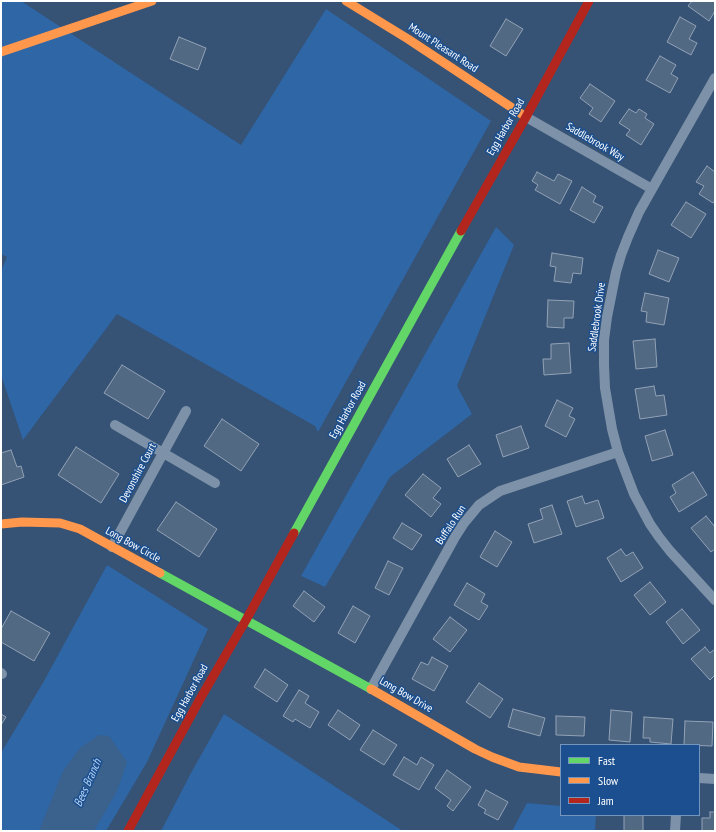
<!DOCTYPE html>
<style>
body{margin:0}
#map{position:relative;width:716px;height:832px;overflow:hidden;background:#365274;font-family:"PT Sans Narrow",sans-serif}
canvas{display:block}
.frame{position:absolute;inset:0;border:2px solid #fff;pointer-events:none}
.legend{position:absolute;left:560px;top:744px;width:140px;height:72px;box-sizing:border-box;background:#1b4f8f;border:1px solid #7695bc;margin:0;padding:5px 7px;list-style:none;font-size:12px;color:#fff}
.legend li{display:flex;align-items:center;gap:8px;height:20px}
.legend b{width:20px;border:1px solid #7695bc}
</style>
<div id="map">
<canvas width="716" height="832"></canvas>
<div class="frame"></div>
<ul class="legend">
<li><b style="height:5px;background:#63d668"></b>Fast</li>
<li><b style="height:5px;background:#ff974d"></b>Slow</li>
<li><b style="height:5px;background:#b3261e"></b>Jam</li>
</ul>
</div>
<script>
const g = document.querySelector('canvas').getContext('2d');
g.lineJoin = 'round';
function paint(path, color) {
  g.fillStyle = color;
  g.fill(path, 'evenodd');
}
function toPath(rows) {
  const path = new Path2D();
  for (const r of rows) {
    path.moveTo(r[0], r[1]);
    for (let i = 2; i < r.length; i += 2) path.lineTo(r[i], r[i + 1]);
  }
  return path;
}
function strokePath(path, color, width, dash) {
  g.strokeStyle = color;
  g.lineWidth = width;
  g.lineCap = dash ? 'butt' : 'round';
  g.setLineDash(dash || []);
  g.stroke(path);
}
function label(font, color, halo, rows, align = 'center') {
  g.font = font + ' "PT Sans Narrow",sans-serif';
  g.lineWidth = 3;
  g.setLineDash([]);
  g.textBaseline = 'middle';
  g.strokeStyle = halo;
  g.fillStyle = color;
  for (const [text, x, y, turn = 0] of rows) {
    g.save();
    g.translate(x, y);
    g.rotate((+turn || 0) * Math.PI / 180);
    g.textAlign = isNaN(turn) ? turn : align;
    if (halo) g.strokeText(text, 0, 0);
    g.fillText(text, 0, 0);
    g.restore();
  }
}
paint(toPath([
 [1,1,21,1,241,145,326,9,491,121,318,432,315,426,117,314,23,440,1,375,1,271,7,257,1,254],
 [496,227,514,245,457,386,472,414,390,477,325,587,301,576],
 [107,565,208,629,147,762,106,831,1,831,1,753,44,681],
 [224,714,403,831,161,831,191,773],
 [527,803,561,806,561,815,596,815,595,831,512,831]
]), '#2f66a5');
paint(toPath([
 [99,735,109,736,127,762,117,791,94,831,39,831,63,771,80,748]
]), '#3b618d');
const building = toPath([
 [692,1,715,1,715,11,709,21,688,6,692,1],
 [680,17,696,26,689,39,697,43,691,55,667,42,680,17],
 [506,19,523,29,506,56,490,46,506,19],
 [179,37,206,48,198,70,170,59,179,37],
 [660,56,676,65,671,74,678,78,670,93,646,80,660,56],
 [590,84,615,101,601,122,589,114,593,108,580,98,590,84],
 [629,109,636,113,639,109,647,114,645,118,654,124,641,145,626,135,630,130,619,123,629,109],
 [707,166,715,172,715,200,713,203,699,194,704,186,696,182,707,166],
 [537,172,554,181,558,174,572,181,560,204,535,190,538,185,532,181,537,172],
 [582,187,596,196,593,202,603,207,594,223,570,210,582,187],
 [686,202,706,214,691,238,671,225,686,202],
 [658,250,679,258,669,282,649,274,658,250],
 [552,253,583,258,581,274,573,273,571,283,554,281,556,267,550,266,552,253],
 [645,293,669,298,664,325,646,322,647,312,641,311,645,293],
 [548,300,574,301,573,318,564,318,564,328,547,327,548,300],
 [655,339,657,367,636,369,633,341,655,339],
 [569,343,571,373,544,375,543,359,551,359,551,344,569,343],
 [122,365,165,391,148,419,104,393,122,365],
 [654,386,656,396,664,395,667,415,640,419,635,389,654,386],
 [557,400,573,408,569,416,575,419,566,437,545,426,557,400],
 [222,419,259,444,241,471,204,446,222,419],
 [521,426,529,448,503,457,496,435,521,426],
 [665,430,673,455,652,461,645,436,665,430],
 [469,445,481,464,458,477,447,459,469,445],
 [76,447,119,474,101,503,58,475,76,447],
 [11,450,17,467,21,466,24,477,1,485,1,453,11,450],
 [693,472,707,495,679,512,670,497,676,493,672,485,693,472],
 [423,474,441,488,433,498,441,504,431,517,405,495,423,474],
 [582,496,585,504,598,500,604,518,576,527,567,501,582,496],
 [176,502,217,529,199,557,157,530,176,502],
 [552,505,562,534,534,543,528,524,543,519,540,509,552,505],
 [706,516,715,527,715,549,711,552,691,528,706,516],
 [402,523,422,535,412,550,393,538,402,523],
 [495,531,512,542,497,567,480,557,495,531],
 [621,549,626,556,633,552,643,568,621,582,607,558,621,549],
 [388,561,403,568,389,595,375,588,388,561],
 [650,582,666,602,650,615,634,595,650,582],
 [467,583,485,594,481,602,488,606,479,620,454,605,467,583],
 [304,591,325,607,314,622,293,606,304,591],
 [353,606,370,616,355,643,338,633,353,606],
 [682,609,700,630,683,644,666,622,682,609],
 [11,611,50,633,34,661,1,642,1,629,11,611],
 [450,617,467,630,450,652,433,639,450,617],
 [705,647,710,653,715,649,715,675,710,680,691,659,705,647],
 [432,657,448,666,434,691,412,679,421,662,428,665,432,657],
 [265,669,288,685,277,702,254,687,265,669],
 [479,683,503,699,490,718,466,702,479,683],
 [299,690,309,696,305,703,319,712,310,728,295,719,293,722,283,716,299,690],
 [513,709,545,718,540,736,508,727,513,709],
 [338,710,360,725,350,740,328,725,338,710],
 [611,710,632,712,630,742,609,740,611,710],
 [1,714,6,717,1,725,1,714],
 [556,716,585,717,584,736,556,735,556,716],
 [644,717,673,719,671,744,650,742,650,738,643,738,644,717],
 [685,721,713,722,712,746,684,745,685,721],
 [373,730,397,745,384,765,360,750,373,730],
 [404,757,417,765,421,757,434,765,419,790,393,775,404,757],
 [447,770,471,787,453,811,447,806,451,800,435,788,447,770],
 [486,790,508,802,498,820,484,813,486,810,478,805,486,790],
 [710,812,715,812,715,831,702,831,702,818,710,818,710,812],
 [624,815,643,815,643,831,624,831,624,815]
]);
paint(building, '#526984');
strokePath(building, '#92a2b6', 1);
strokePath(toPath([
 [715,78,652,189,639,212,628,237,621,255,616,272,607,317,604,340,604,365,605,388,612,429,618,452,634,494,650,524,659,537,670,551,715,600],
 [526,117,652,189],
 [115,425,215,483],
 [112,547,186,411],
 [1,673,2,674],
 [371,689,455,537,464,523,479,505,500,491,618,452],
 [699,778,715,779],
 [675,831,676,815]
]), '#7d92a8', 10);
strokePath(toPath([
 [294,533,461,231],
 [160,573,371,689]
]), '#63d668', 9);
strokePath(toPath([
 [346,1,408,39,526,117],
 [1,52,152,1],
 [1,524,22,522,60,523,80,529,160,573],
 [371,689,475,749,492,757,519,767,561,772]
]), '#ff974d', 9);
strokePath(toPath([
 [461,231,526,117,589,1],
 [128,831,200,699,246,620,294,533]
]), '#b3261e', 9);
label('11px', '#fff', '#1b4f8f', [
 ["Mount Pleasant Road",443,48,33],
 ["Egg Harbor Road",506,127,-60],
 ["Saddlebrook Way",595,142,30],
 ["Saddlebrook Drive",597,317,-82],
 ["Egg Harbor Road",348,410,-61],
 ["Devonshire Court",138,473,-62],
 ["Buffalo Run",451,525,-56],
 ["Long Bow Circle",133,545,29],
 ["Egg Harbor Road",190,693,-61],
 ["Long Bow Drive",406,695,30]
]);
label('italic 12px', '#b5d3f5', '#1b4f8f', [
 ["Bees Branch",88,783,-66]
]);
</script>
